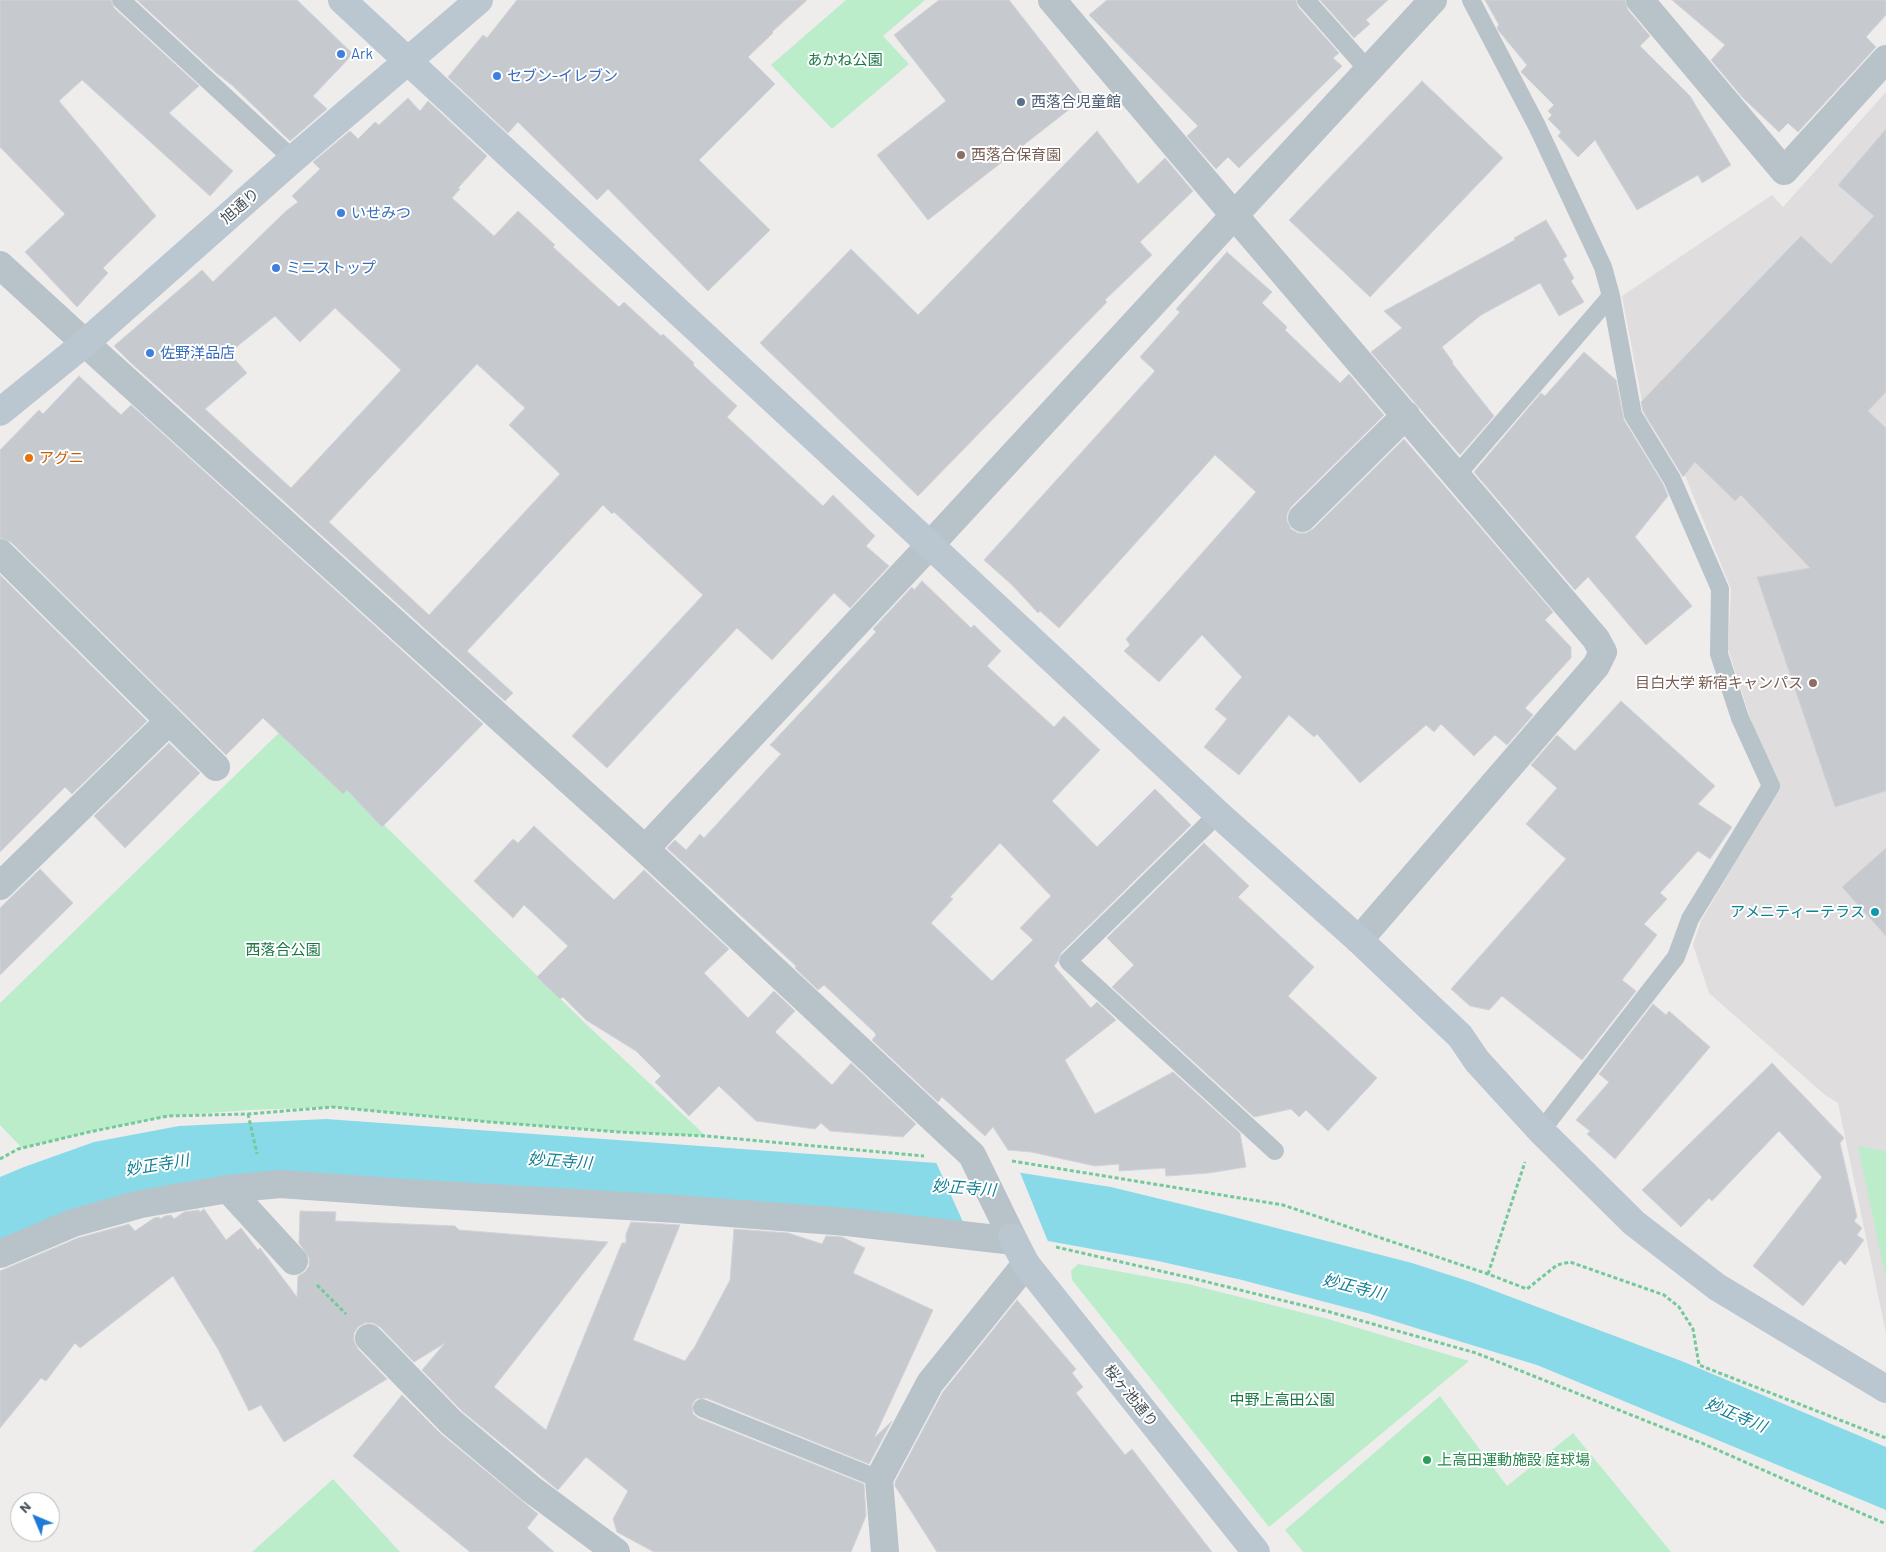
<!DOCTYPE html>
<meta charset="utf-8">
<style>
body{margin:0}
#map{position:relative;width:1886px;height:1552px;overflow:hidden;background:#efecec;font-family:Barlow,sans-serif}
canvas{display:block}
.north{position:absolute;left:10px;top:1492px;width:50px;height:50px;box-sizing:border-box;background:#fff;border:1px solid #b5b9bd;border-radius:50%;rotate:315deg;font-size:14px;font-weight:700;line-height:20px;text-align:center;color:#455159}
.north::after{content:'';display:block;margin:auto;width:18px;height:22px;background:#1e7ad7;clip-path:polygon(50% 0,100% 100%,50% 72%,0 100%)}
</style>
<div id="map">
<canvas width="1886" height="1552"></canvas>
<div class="north">N</div>
</div>
<script>
const g = document.querySelector('canvas').getContext('2d');
g.lineJoin = 'round';
function paint(path, color) {
  g.fillStyle = color;
  g.fill(path, 'evenodd');
}
function toPath(rows) {
  const path = new Path2D();
  for (const r of rows) {
    path.moveTo(r[0], r[1]);
    for (let i = 2; i < r.length; i += 2) path.lineTo(r[i], r[i + 1]);
  }
  return path;
}
function strokePath(path, color, width, dash) {
  g.strokeStyle = color;
  g.lineWidth = width;
  g.lineCap = dash ? 'butt' : 'round';
  g.setLineDash(dash || []);
  g.stroke(path);
}
function label(font, color, halo, rows, align = 'center') {
  g.font = font + ' Barlow,"Noto Sans JP",sans-serif';
  g.lineWidth = 4;
  g.setLineDash([]);
  g.textBaseline = 'middle';
  g.strokeStyle = halo;
  g.fillStyle = color;
  for (const [text, x, y, turn = 0] of rows) {
    g.save();
    g.translate(x, y);
    g.rotate((+turn || 0) * Math.PI / 180);
    g.textAlign = isNaN(turn) ? turn : align;
    if (halo) g.strokeText(text, 0, 0);
    g.fillText(text, 0, 0);
    g.restore();
  }
}
paint(toPath([
 [1886,92,1886,1333,1838,1103,1825,1095,1709,993,1693,945,1701,921,1778,788,1750,717,1728,649,1731,589,1684,473,1645,417,1622,296,1772,195,1783,207]
]), '#e0ddde');
paint(toPath([
 [846,0,925,0,883,36,909,64,832,129,771,65],
 [283,729,361,802,587,1025,706,1136,619,1132,490,1122,333,1107,250,1110,168,1116,89,1132,22,1148,0,1125,0,1003],
 [1858,1146,1886,1151,1886,1279],
 [1078,1264,1188,1284,1328,1319,1469,1361,1269,1527,1072,1280,1071,1271],
 [1440,1396,1507,1486,1573,1433,1671,1552,1303,1552,1285,1530],
 [333,1479,400,1552,252,1552]
]), '#bbedcb');
paint(toPath([
 [326,1119,950,1164,1022,1173,1111,1187,1226,1215,1412,1263,1471,1282,1684,1362,1886,1447,1886,1510,1537,1365,1367,1313,1242,1280,1158,1261,1048,1241,280,1177,0,1242,0,1177,24,1167,94,1142,179,1126]
]), '#89dae8');
paint(toPath([
 [935,1160,1019,1170,1049,1244,968,1233]
]), '#efecec');
const building = toPath([
 [0,0,111,0,114,8,199,86,169,113,233,171,210,196,82,80,59,101,156,216,103,268,108,273,77,307,25,252,65,214,0,147,0,0],
 [137,0,297,0,353,54,313,96,327,109,290,141,233,86,215,72,137,0],
 [517,0,807,0,772,32,773,33,748,57,775,84,699,160,770,230,708,291,608,189,597,200,518,122,508,133,448,77,483,35,487,38,517,0],
 [939,0,1009,0,1085,97,928,220,877,155,946,101,894,35,939,0],
 [1107,0,1296,0,1298,7,1339,53,1333,58,1342,66,1239,168,1228,157,1216,169,1187,136,1198,126,1089,15,1107,0],
 [1320,0,1388,0,1366,20,1370,24,1354,38,1320,0],
 [1485,0,1625,0,1628,10,1650,36,1640,46,1690,96,1731,165,1702,183,1698,175,1637,210,1595,140,1578,157,1558,136,1561,132,1548,119,1552,115,1548,111,1554,105,1521,72,1527,65,1498,30,1497,27,1499,25,1485,0],
 [1672,0,1886,0,1886,15,1866,37,1876,47,1798,132,1788,123,1779,132,1743,98,1711,60,1725,45,1672,0],
 [1422,81,1503,158,1370,297,1289,220,1422,81],
 [408,98,420,111,428,101,487,156,458,188,460,189,452,198,494,236,518,211,555,245,553,247,619,307,624,302,661,336,663,334,694,363,693,365,737,406,727,417,823,506,833,495,875,536,866,546,889,566,850,608,834,593,772,660,737,628,607,768,572,736,703,595,614,512,612,514,603,505,467,651,513,693,505,701,130,362,114,346,202,270,213,282,286,211,298,202,292,196,320,169,313,162,350,131,358,139,375,122,379,125,408,98],
 [335,308,401,370,291,488,205,409,247,373,229,353,275,316,300,342,335,308],
 [477,364,525,408,509,425,560,474,429,615,329,522,477,364],
 [1886,129,1886,392,1868,411,1886,428,1886,791,1835,807,1757,577,1810,568,1741,495,1735,501,1695,462,1683,477,1643,411,1641,402,1801,236,1831,264,1874,216,1838,185,1886,129],
 [1097,131,1138,184,1165,158,1193,191,1140,242,1152,255,1105,300,1107,302,918,496,760,343,851,249,918,315,1097,131],
 [1546,220,1567,256,1563,259,1574,278,1571,281,1584,302,1559,316,1540,283,1481,315,1442,347,1453,362,1452,363,1494,416,1460,455,1371,352,1402,328,1384,311,1515,240,1514,238,1546,220],
 [1227,252,1272,292,1262,303,1287,327,1285,330,1340,383,1349,374,1384,415,1291,507,1287,514,1287,521,1291,529,1298,533,1306,533,1313,529,1404,439,1553,612,1545,620,1571,647,1571,658,1525,708,1533,715,1507,745,1495,735,1474,756,1441,724,1434,732,1426,725,1360,783,1317,734,1314,737,1289,715,1239,775,1204,747,1227,719,1215,709,1242,677,1202,635,1159,682,1124,651,1130,645,1126,639,1256,492,1215,455,1059,628,1040,611,1038,613,1012,585,984,560,1155,371,1140,357,1180,312,1176,309,1227,252],
 [1584,352,1616,380,1624,420,1663,484,1668,496,1635,537,1692,606,1646,645,1588,577,1575,590,1474,472,1541,393,1545,396,1584,352],
 [79,376,121,415,131,405,483,724,382,827,347,790,343,794,263,718,226,755,11,542,0,538,0,450,39,410,43,414,79,376],
 [0,575,147,721,72,794,65,787,0,852,0,575],
 [922,581,971,628,974,625,1001,651,987,666,1054,727,1064,716,1100,750,1052,801,1097,847,1155,789,1191,825,1061,953,1058,961,1054,966,1091,1008,1097,1002,1116,1020,1065,1060,1095,1114,1173,1072,1240,1133,1246,1167,1209,1173,1166,1176,1165,1168,1119,1171,1119,1164,1095,1166,1031,1152,1008,1150,993,1127,985,1136,942,1097,938,1102,872,1040,876,1035,875,1033,824,985,818,990,795,968,796,966,667,848,675,840,686,850,700,834,704,838,781,754,770,745,876,632,873,629,912,587,914,590,922,581],
 [1000,843,1051,896,1020,928,1033,940,992,981,931,923,953,899,950,897,1000,843],
 [1621,701,1715,786,1698,804,1732,827,1710,859,1698,851,1660,893,1667,899,1644,924,1657,935,1622,980,1636,991,1582,1060,1502,996,1489,1010,1470,1006,1451,989,1566,859,1526,824,1557,788,1531,765,1557,735,1575,751,1621,701],
 [169,743,200,773,125,848,94,816,169,743],
 [534,826,614,900,644,870,729,949,704,973,748,1018,774,991,795,1011,775,1032,832,1085,851,1063,916,1124,903,1137,830,1131,821,1123,815,1129,756,1121,719,1086,689,1116,655,1082,661,1076,636,1051,586,1020,563,997,560,999,537,977,568,946,524,905,513,918,474,881,513,839,518,843,534,826],
 [1204,843,1249,886,1238,897,1314,967,1288,996,1377,1078,1328,1131,1306,1110,1299,1117,1291,1109,1254,1117,1112,987,1134,965,1107,938,1204,843],
 [1886,848,1886,936,1842,887,1886,848],
 [40,869,73,903,0,975,0,908,40,869],
 [1653,1004,1666,1015,1669,1011,1710,1047,1615,1159,1587,1134,1590,1131,1576,1120,1609,1082,1599,1074,1653,1004],
 [1772,1063,1844,1138,1840,1143,1857,1217,1854,1221,1862,1228,1857,1235,1864,1240,1845,1265,1840,1260,1803,1306,1753,1266,1822,1177,1779,1131,1712,1201,1709,1198,1681,1227,1642,1190,1772,1063],
 [204,1209,226,1240,241,1228,258,1250,260,1248,297,1297,298,1276,305,1272,309,1266,309,1258,299,1243,300,1211,336,1212,335,1221,455,1226,459,1230,608,1242,494,1387,546,1430,622,1243,626,1243,626,1234,631,1222,680,1225,633,1340,685,1361,692,1350,693,1350,730,1280,734,1229,788,1233,822,1244,826,1236,842,1237,865,1248,853,1273,933,1310,874,1438,892,1421,869,1464,706,1398,696,1399,692,1405,693,1414,698,1418,864,1484,866,1516,851,1552,654,1552,617,1532,613,1519,628,1491,586,1457,558,1490,462,1411,422,1370,445,1343,414,1362,380,1327,373,1323,365,1323,358,1327,354,1333,354,1341,358,1349,387,1379,284,1442,261,1405,249,1411,218,1349,173,1276,80,1348,75,1343,46,1381,41,1378,0,1428,0,1271,78,1238,129,1224,135,1231,154,1218,159,1217,160,1219,165,1216,171,1215,174,1219,184,1212,199,1210,200,1212,204,1209],
 [1017,1300,1076,1369,1072,1373,1083,1387,1076,1393,1125,1455,1132,1449,1212,1552,937,1552,895,1486,895,1482,943,1392,1017,1300],
 [402,1395,441,1434,538,1514,527,1528,554,1552,470,1552,353,1456,402,1395]
]);
paint(building, '#c6cacf');
strokePath(building, '#d0d3d8', 1);
strokePath(toPath([
 [248,1114,257,1154],
 [0,1159,18,1149,89,1132,168,1116,248,1114,333,1107,490,1122,619,1132,706,1136,924,1156],
 [1012,1161,1283,1205,1488,1274,1527,1289,1557,1265,1570,1262,1664,1295,1679,1307,1693,1329,1699,1365,1886,1438],
 [1056,1247,1191,1278,1330,1312,1476,1353,1704,1444,1886,1524],
 [1488,1274,1525,1162],
 [317,1285,346,1314]
]), '#74c99a', 3, [4, 2.5]);
strokePath(toPath([
 [121,0,293,159],
 [1306,0,1369,71],
 [1471,0,1537,126,1603,267,1611,296,1633,415,1672,479,1720,589,1719,654,1740,718,1771,786,1690,919,1676,957,1541,1131],
 [1456,476,1611,296],
 [1218,814,1068,961,1275,1151],
 [702,1408,879,1479]
]), '#b8c2c9', 18);
strokePath(toPath([
 [1052,0,1234,215,1596,639,1603,652,1596,666,1359,940],
 [1640,0,1784,171,1886,59],
 [0,265,85,343,645,849,972,1155,1012,1237],
 [1302,518,1406,415],
 [0,553,216,767],
 [645,849,930,545,1433,0],
 [0,886,169,721],
 [228,1189,280,1184,407,1193,677,1209,847,1222,1014,1241],
 [0,1254,73,1223,141,1204,228,1189,294,1261],
 [369,1338,451,1422,531,1489,616,1552],
 [885,1552,879,1479,930,1383,1026,1264]
]), '#b8c2c9', 28);
strokePath(toPath([
 [342,0,930,545,1218,814,1359,940,1460,1036,1477,1061,1541,1131,1634,1223,1717,1287,1886,1389],
 [0,412,85,343,293,159,479,0],
 [1012,1237,1026,1264,1256,1552]
]), '#bac6d0', 28);
for (const [x, y, r, color] of [
 [341,54,5,"#3f7fe0"],
 [497,76,5,"#3f7fe0"],
 [1021,102,5,"#5c6f8a"],
 [961,155,5,"#8d6e63"],
 [341,213,5,"#3f7fe0"],
 [276,268,5,"#3f7fe0"],
 [150,353,5,"#3f7fe0"],
 [29,458,5,"#e8710a"],
 [1813,683,5,"#8d6e63"],
 [1875,912,5,"#0f9aa8"],
 [1427,1460,5,"#2e9e5b"]
]) {
  const dot = new Path2D();
  dot.arc(x, y, r, 0, 2 * Math.PI);
  g.fillStyle = color;
  g.fill(dot);
  strokePath(dot, '#fff', 2);
}
label('15px', '#366cbe', '#fff', [
 ["Ark",351,54],
 ["セブン-イレブン",507,76],
 ["いせみつ",351,213],
 ["ミニストップ",286,268],
 ["佐野洋品店",160,353]
], 'left');
label('15px', '#197743', '#fff', [
 ["あかね公園",845,60],
 ["西落合公園",283,950],
 ["中野上高田公園",1282,1400]
]);
label('15px', '#4e5e75', '#fff', [
 ["西落合児童館",1031,102]
], 'left');
label('15px', '#785e54', '#fff', [
 ["西落合保育園",971,155],
 ["目白大学 新宿キャンパス",1803,683,"right"]
], 'left');
label('15px', '#455159', '#fff', [
 ["旭通り",240,206,-41],
 ["桜ヶ池通り",1131,1396,51]
]);
label('15px', '#c56008', '#fff', [
 ["アグニ",39,458]
], 'left');
label('15px', '#0d838f', '#fff', [
 ["アメニティーテラス",1865,912]
], 'right');
label('15px', '#27864d', '#fff', [
 ["上高田運動施設 庭球場",1437,1460]
], 'left');
label('italic 16px', '#107f93', '#fff', [
 ["妙正寺川",560,1161,4],
 ["妙正寺川",157,1165,-9],
 ["妙正寺川",964,1188,4],
 ["妙正寺川",1354,1287,14],
 ["妙正寺川",1736,1415,23]
]);
</script>
